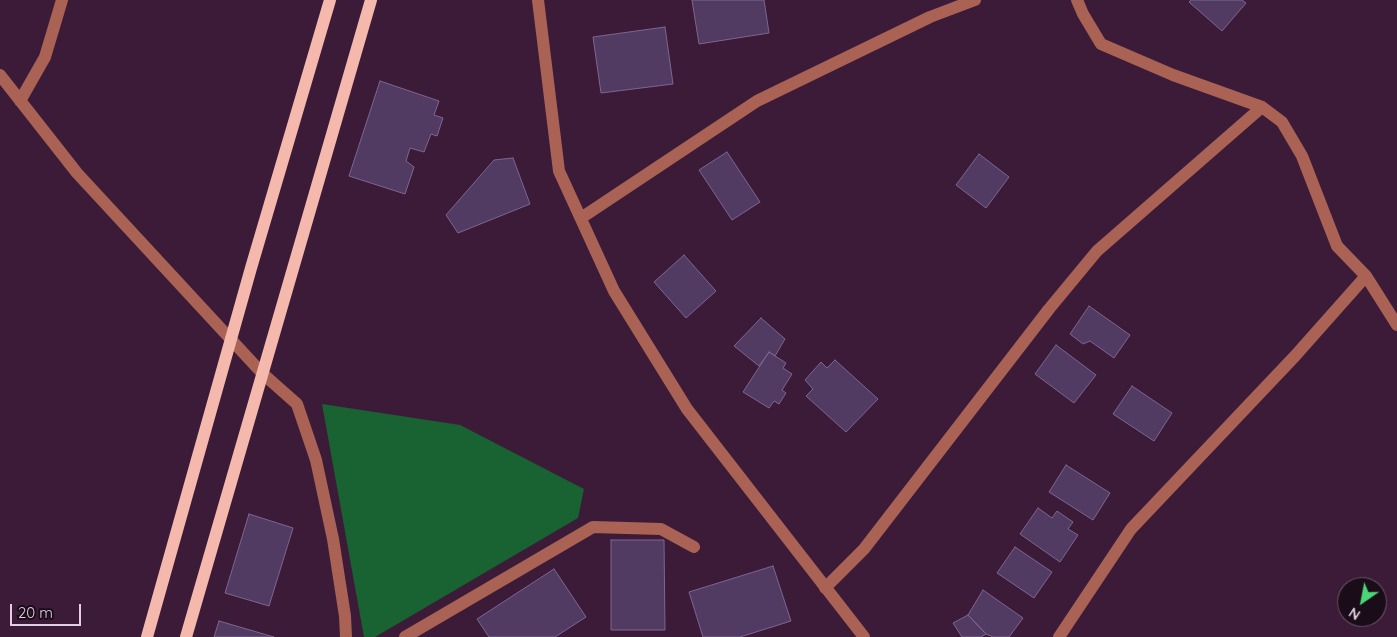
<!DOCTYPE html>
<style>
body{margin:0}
#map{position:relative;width:1397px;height:637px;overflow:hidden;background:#3c1b39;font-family:Quicksand,sans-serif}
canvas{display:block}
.north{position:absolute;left:1337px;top:577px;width:50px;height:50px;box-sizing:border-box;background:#1b0c19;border:1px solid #6b5969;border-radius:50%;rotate:213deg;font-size:14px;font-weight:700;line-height:20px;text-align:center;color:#e3cde0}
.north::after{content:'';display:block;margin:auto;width:18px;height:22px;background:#4ad677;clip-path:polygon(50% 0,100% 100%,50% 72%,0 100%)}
.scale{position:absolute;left:10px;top:604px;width:71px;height:22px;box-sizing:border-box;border:2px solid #e3cde0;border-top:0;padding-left:6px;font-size:15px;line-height:18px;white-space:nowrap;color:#e3cde0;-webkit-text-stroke:4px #1b0c19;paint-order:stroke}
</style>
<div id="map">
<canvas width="1397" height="637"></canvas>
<div class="north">N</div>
<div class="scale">20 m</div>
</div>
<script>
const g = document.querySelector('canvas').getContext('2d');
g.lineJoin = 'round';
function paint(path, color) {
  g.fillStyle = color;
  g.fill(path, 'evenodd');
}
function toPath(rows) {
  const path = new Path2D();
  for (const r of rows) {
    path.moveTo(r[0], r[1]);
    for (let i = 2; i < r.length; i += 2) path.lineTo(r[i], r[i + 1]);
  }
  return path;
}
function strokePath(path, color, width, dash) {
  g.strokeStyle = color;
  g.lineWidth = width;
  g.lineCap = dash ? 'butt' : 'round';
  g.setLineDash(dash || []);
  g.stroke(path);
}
paint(toPath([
 [322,404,460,425,584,489,578,518,375,637,364,637]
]), '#196232');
const building = toPath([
 [692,0,764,0,769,33,699,44,692,0],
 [1191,0,1242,0,1246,3,1222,31,1189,2,1191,0],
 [665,27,673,84,601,93,593,37,665,27],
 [380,81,439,101,434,115,443,118,437,136,431,134,424,152,410,148,406,161,414,167,405,194,349,176,380,81],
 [727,152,760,202,732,220,699,170,727,152],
 [979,154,1009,177,986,208,956,185,979,154],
 [513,158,530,204,458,233,446,215,494,160,513,158],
 [684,255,716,291,686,318,654,282,684,255],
 [1089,306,1130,335,1114,358,1090,341,1083,344,1070,334,1089,306],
 [761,318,785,339,775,356,769,352,759,366,734,346,761,318],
 [1056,345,1096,375,1074,403,1035,374,1056,345],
 [769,352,786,363,783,368,792,374,782,390,786,393,779,404,774,401,769,408,743,392,769,352],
 [835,360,878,399,846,432,806,396,813,389,805,380,821,362,827,368,835,360],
 [1132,386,1172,413,1154,441,1113,414,1132,386],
 [1066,465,1110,493,1093,520,1049,492,1066,465],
 [1038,508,1052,518,1057,511,1073,522,1068,529,1078,535,1060,562,1020,534,1038,508],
 [249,514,293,528,269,606,225,593,249,514],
 [611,540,664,540,665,630,611,630,611,540],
 [1015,547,1052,572,1034,598,997,573,1015,547],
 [773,566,791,621,740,637,703,637,689,592,773,566],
 [554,569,586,617,555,637,489,637,477,619,554,569],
 [983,590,1023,618,1009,637,993,637,986,634,968,615,983,590],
 [968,615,986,634,981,637,962,637,953,623,968,615],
 [219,621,274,637,214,637,219,621]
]);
paint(building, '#523b62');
strokePath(building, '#7e668f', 1);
strokePath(toPath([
 [538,0,559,171,614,291,687,409,864,637],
 [1077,0,1083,14,1101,44,1173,75,1262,107,1282,122,1302,156,1337,246,1366,276,1397,325],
 [0,75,77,173,262,373,297,404,316,460,333,539,345,616,346,637],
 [20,101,45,57,62,0],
 [581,218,757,101,930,17,975,0],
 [825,588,864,549,1049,309,1097,251,1262,107],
 [405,637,593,527,661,529,694,547],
 [1059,637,1131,529,1295,356,1366,276]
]), '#aa6255', 12);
strokePath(toPath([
 [147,637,251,268,330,0],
 [186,637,371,0]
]), '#f5b8ac', 12);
</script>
